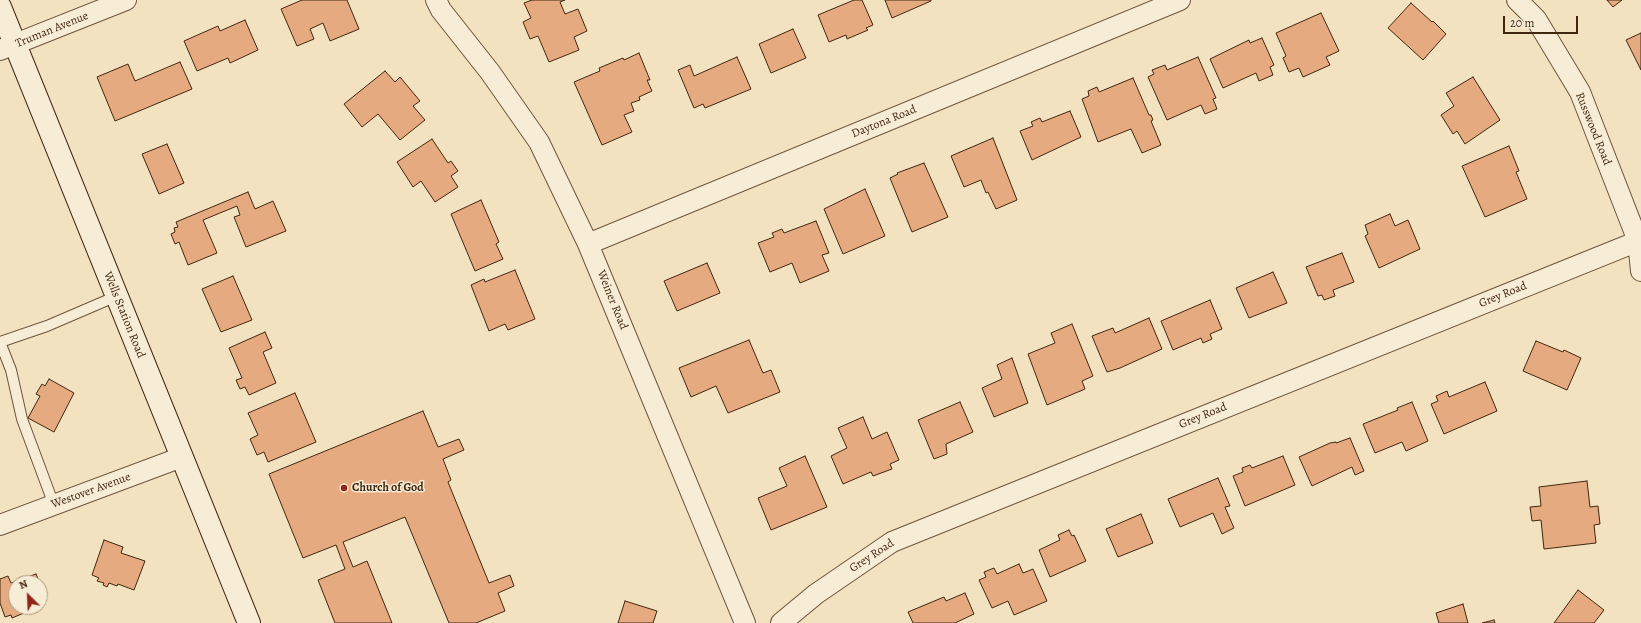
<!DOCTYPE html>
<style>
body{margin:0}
#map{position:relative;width:1641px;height:623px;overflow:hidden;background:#f3e2c0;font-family:Alegreya,serif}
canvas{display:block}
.north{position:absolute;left:8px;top:575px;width:40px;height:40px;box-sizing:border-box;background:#f7ecd6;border:1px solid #ae9d86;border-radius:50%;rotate:336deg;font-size:11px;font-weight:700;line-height:16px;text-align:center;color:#41260f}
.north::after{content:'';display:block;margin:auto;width:14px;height:18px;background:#8f2418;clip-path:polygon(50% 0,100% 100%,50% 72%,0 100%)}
.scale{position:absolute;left:1503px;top:16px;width:75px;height:18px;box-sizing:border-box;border:2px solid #41260f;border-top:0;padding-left:5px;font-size:12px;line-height:14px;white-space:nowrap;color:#41260f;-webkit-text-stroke:3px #f7ecd6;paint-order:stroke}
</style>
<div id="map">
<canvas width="1641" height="623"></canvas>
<div class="north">N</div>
<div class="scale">20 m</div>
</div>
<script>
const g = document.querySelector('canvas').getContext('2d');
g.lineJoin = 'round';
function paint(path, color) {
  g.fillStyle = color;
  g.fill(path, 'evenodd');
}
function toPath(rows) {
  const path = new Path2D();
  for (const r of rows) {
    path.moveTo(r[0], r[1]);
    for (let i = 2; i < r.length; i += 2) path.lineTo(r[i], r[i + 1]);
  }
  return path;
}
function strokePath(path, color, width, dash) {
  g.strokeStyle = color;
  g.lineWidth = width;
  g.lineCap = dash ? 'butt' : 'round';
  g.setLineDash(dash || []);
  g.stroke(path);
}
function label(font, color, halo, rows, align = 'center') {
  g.font = font + ' Alegreya,serif';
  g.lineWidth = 3;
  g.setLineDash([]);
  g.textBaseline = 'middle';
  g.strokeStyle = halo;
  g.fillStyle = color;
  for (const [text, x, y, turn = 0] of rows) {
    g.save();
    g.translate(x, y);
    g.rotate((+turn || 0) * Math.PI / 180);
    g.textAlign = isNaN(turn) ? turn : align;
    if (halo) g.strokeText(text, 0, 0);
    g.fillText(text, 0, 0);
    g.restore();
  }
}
const building = toPath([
 [302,0,347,0,359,29,330,41,323,23,310,29,314,39,297,46,281,9,302,0],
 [532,0,565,0,560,2,565,14,578,9,587,31,574,37,579,50,549,62,538,36,530,39,523,22,531,18,524,3,532,0],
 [854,0,862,0,873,25,866,28,868,30,847,39,846,35,829,42,818,15,854,0],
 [885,0,931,0,931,1,892,18,885,0],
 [1607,0,1622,0,1613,7,1607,0],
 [1411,3,1432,22,1433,21,1446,34,1423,60,1388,28,1411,3],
 [1321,13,1339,51,1326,57,1330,65,1303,77,1299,68,1289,72,1283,58,1286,56,1276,33,1321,13],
 [245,20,258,50,230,63,228,58,197,71,184,41,218,26,220,31,245,20],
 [793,29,806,58,771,73,759,44,793,29],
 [1641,33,1641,70,1626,40,1641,33],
 [1262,38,1274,65,1270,67,1273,75,1259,81,1256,73,1223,88,1210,59,1249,40,1250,43,1262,38],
 [639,53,650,80,647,80,652,91,639,97,640,100,631,103,634,111,624,115,632,132,602,145,574,82,600,71,599,68,623,58,624,60,639,53],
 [737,57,751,89,705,108,703,104,694,108,678,70,690,65,694,76,737,57],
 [1198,57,1216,98,1213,99,1217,109,1205,114,1201,105,1167,120,1148,77,1154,74,1152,70,1165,65,1167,70,1198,57],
 [180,62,192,89,115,121,97,77,128,64,135,81,180,62],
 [385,71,395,82,400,77,420,101,413,106,425,120,400,140,378,114,362,127,344,104,385,71],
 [1473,77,1500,120,1465,144,1457,131,1453,134,1441,115,1454,106,1446,93,1473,77],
 [1133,78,1149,115,1151,115,1153,120,1151,121,1161,145,1142,153,1131,129,1098,142,1082,99,1089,96,1088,91,1097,87,1099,92,1133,78],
 [1070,111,1081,137,1032,160,1020,131,1033,126,1031,122,1040,118,1042,122,1070,111],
 [993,138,1017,200,996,209,988,192,986,193,981,180,964,187,951,156,993,138],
 [432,139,448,163,451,161,458,171,451,176,458,187,435,202,421,181,413,187,397,162,432,139],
 [167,144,184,183,159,194,142,154,167,144],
 [1509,146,1519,171,1516,172,1527,199,1485,217,1462,166,1509,146],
 [924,163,948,217,912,232,890,178,898,174,897,173,924,163],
 [865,189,885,236,843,254,824,209,865,189],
 [248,192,255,209,273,201,286,231,246,247,234,217,240,215,237,206,203,220,217,253,188,265,179,242,175,244,171,234,175,232,174,228,178,227,176,222,248,192],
 [481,200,499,242,496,244,503,259,475,271,451,214,481,200],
 [1390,214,1395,226,1408,220,1420,249,1379,268,1365,236,1368,234,1365,225,1390,214],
 [816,221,829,253,822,255,829,271,800,283,792,263,770,272,758,243,774,237,772,233,782,229,784,233,816,221],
 [1342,253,1354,282,1333,290,1335,296,1324,300,1322,295,1318,296,1306,267,1342,253],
 [707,263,720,293,677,311,664,281,707,263],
 [515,270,535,319,508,330,505,324,489,331,471,285,484,279,485,282,515,270],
 [1273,272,1287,303,1249,318,1236,288,1273,272],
 [233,276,252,320,221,332,202,289,233,276],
 [1210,300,1222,329,1210,334,1212,339,1203,343,1201,338,1173,350,1161,321,1210,300],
 [1149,318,1162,349,1120,368,1107,372,1092,336,1113,328,1115,333,1149,318],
 [1072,324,1093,376,1082,381,1085,389,1047,405,1028,354,1055,343,1051,333,1072,324],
 [265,332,272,348,263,352,276,383,249,395,245,387,240,389,236,380,242,378,229,348,265,332],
 [749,340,763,373,771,370,780,392,728,413,716,386,691,397,679,368,749,340],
 [1536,341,1563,352,1564,350,1581,358,1567,390,1523,371,1536,341],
 [1012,358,1028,403,994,417,982,388,1002,379,997,365,1012,358],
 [49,379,74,393,54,432,28,418,40,396,36,394,42,384,45,386,49,379],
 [1485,382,1497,411,1444,434,1431,404,1438,401,1436,396,1447,391,1449,397,1485,382],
 [295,393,316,442,268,462,264,452,257,455,250,439,258,435,248,413,295,393],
 [960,402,973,432,946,444,947,454,934,459,918,420,960,402],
 [1412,402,1428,441,1406,451,1402,442,1375,453,1363,424,1398,410,1397,408,1412,402],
 [423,411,438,447,459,439,464,450,443,459,451,480,448,482,489,583,510,575,514,586,498,593,505,611,476,623,449,623,405,517,343,542,353,567,367,561,392,623,335,623,318,580,345,569,336,545,303,558,269,474,423,411],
 [863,417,872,439,887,432,899,460,890,464,892,469,873,476,871,472,843,484,831,456,847,448,838,428,863,417],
 [1350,438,1364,471,1355,475,1352,467,1312,486,1299,457,1330,443,1336,442,1336,443,1350,438],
 [805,456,827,507,771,530,758,498,787,486,779,468,805,456],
 [1283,456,1295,485,1245,506,1233,476,1243,472,1242,468,1250,465,1252,468,1283,456],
 [1218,478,1230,506,1225,507,1234,528,1222,534,1213,513,1180,527,1168,499,1218,478],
 [1587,481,1590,507,1598,506,1600,524,1594,525,1596,543,1544,549,1541,520,1532,521,1530,507,1541,506,1539,487,1587,481],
 [1141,514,1153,543,1118,557,1106,529,1141,514],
 [1069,530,1072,536,1074,535,1086,561,1050,577,1039,550,1060,540,1058,535,1069,530],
 [104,540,123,547,121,553,145,561,134,590,118,584,117,586,109,583,107,587,103,585,104,583,97,581,99,578,92,575,104,540],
 [1019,564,1023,573,1033,569,1047,601,1014,615,1008,601,992,608,979,580,986,577,984,572,994,568,997,574,1019,564],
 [36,574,40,583,16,583,16,607,30,607,23,610,24,613,12,618,11,615,5,617,0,603,0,579,8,576,11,583,36,574],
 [40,584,46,601,40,603,40,584],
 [1578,590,1604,610,1594,623,1554,623,1578,590],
 [965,593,974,614,955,623,913,623,908,612,944,597,946,601,965,593],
 [625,601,657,611,653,623,618,623,625,601],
 [1463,604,1468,623,1439,623,1436,613,1463,604],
 [1494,620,1495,623,1482,623,1494,620]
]);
paint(building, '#e6aa81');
strokePath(building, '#41260f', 1);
const lane = toPath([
 [0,342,11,370,22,419,54,505],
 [0,342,47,326,117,296]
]);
const street = toPath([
 [436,0,441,10,490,72,539,142,588,244,745,623],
 [1517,0,1536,19,1580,92,1638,241,1641,271],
 [0,50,126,0],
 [588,244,1180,0],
 [0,525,182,457],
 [781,623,816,594,892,542,1641,240]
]);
const secondary = toPath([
 [0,7,249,623]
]);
strokePath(lane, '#6e553b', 12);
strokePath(street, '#6e553b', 22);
strokePath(secondary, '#41260f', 24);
strokePath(lane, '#f7ecd6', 10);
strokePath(street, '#f7ecd6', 20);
strokePath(secondary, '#f7ecd6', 22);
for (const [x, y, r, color] of [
 [344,488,4,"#8f2418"]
]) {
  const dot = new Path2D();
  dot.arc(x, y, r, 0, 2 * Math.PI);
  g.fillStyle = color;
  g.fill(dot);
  strokePath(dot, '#f7ecd6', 1.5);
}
label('12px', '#41260f', '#f7ecd6', [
 ["Truman Avenue",52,30,-22],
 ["Daytona Road",884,122,-22],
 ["Russwood Road",1593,129,68],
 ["Grey Road",1503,295,-22],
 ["Weiner Road",612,300,68],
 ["Wells Station Road",124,315,68],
 ["Grey Road",1203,416,-22],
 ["Westover Avenue",91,491,-20],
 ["Grey Road",872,556,-33]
]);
label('bold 12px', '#41260f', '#f7ecd6', [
 ["Church of God",352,488]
], 'left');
</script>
